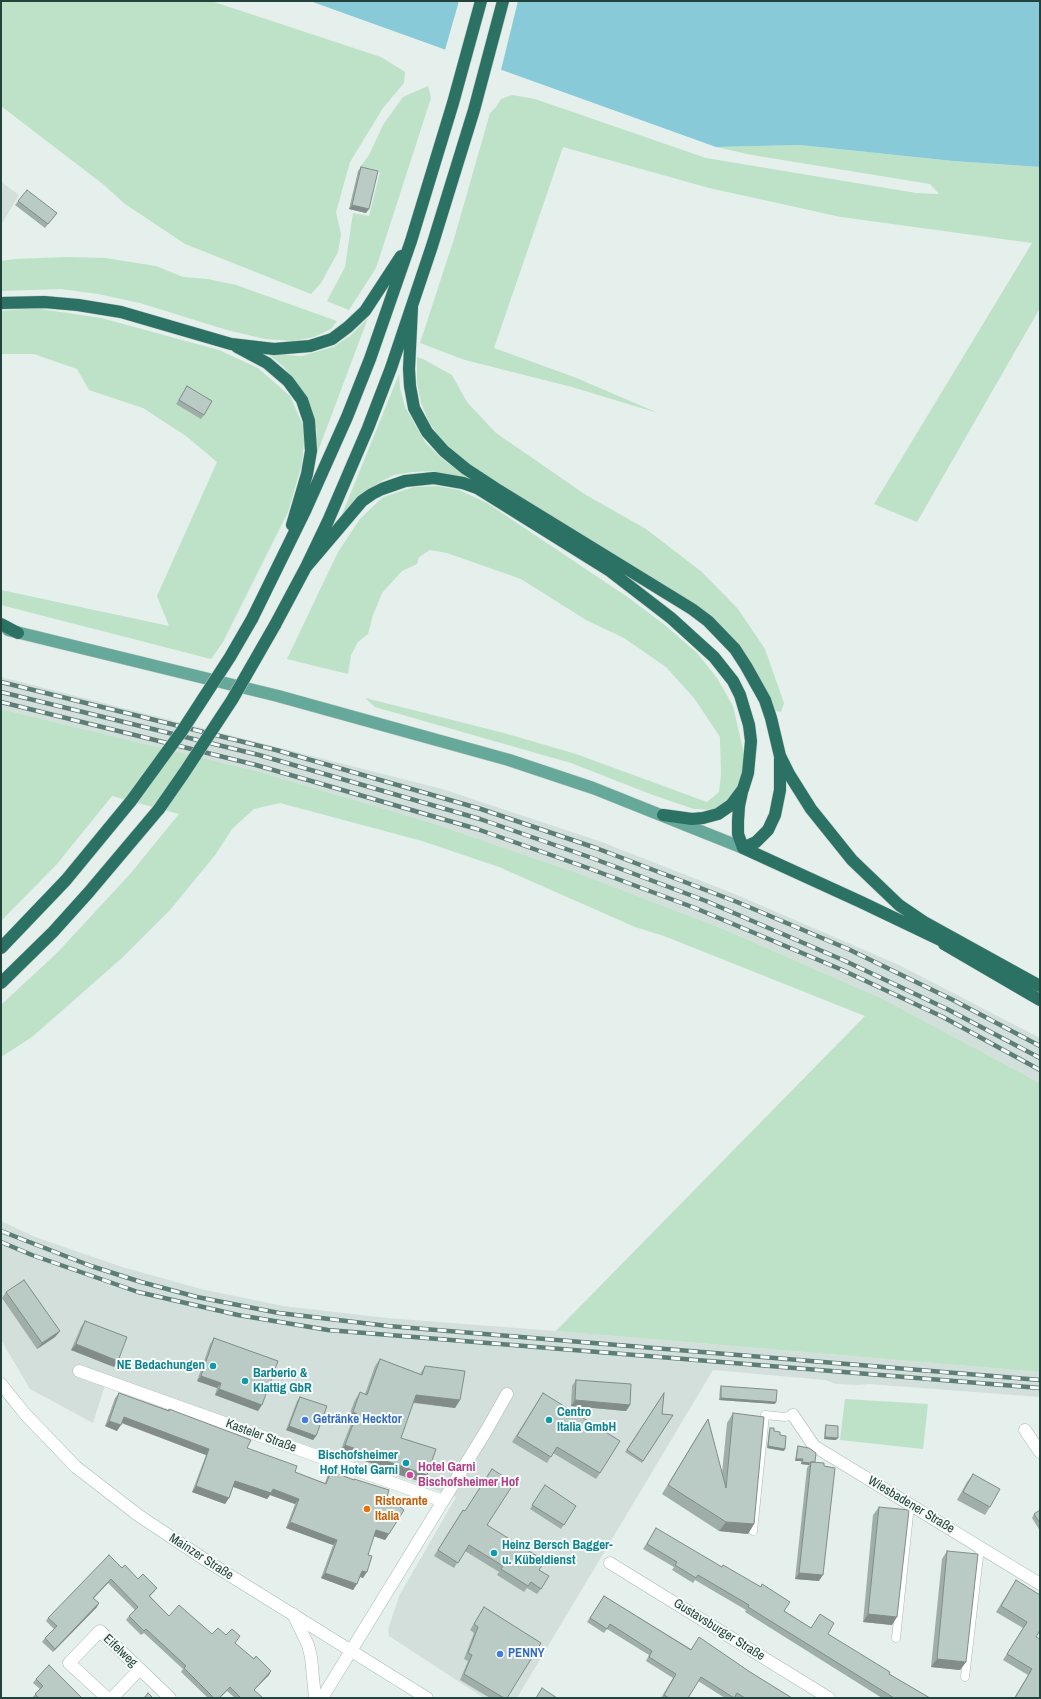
<!DOCTYPE html>
<meta charset="utf-8">
<style>
body{margin:0}
#map{position:relative;width:1041px;height:1699px;overflow:hidden;background:#e5efeb;font-family:"Archivo Narrow",sans-serif}
canvas{display:block}
.frame{position:absolute;inset:0;border:2px solid #22433b;pointer-events:none}
</style>
<div id="map">
<canvas width="1041" height="1699"></canvas>
<div class="frame"></div>
</div>
<script>
const g = document.querySelector('canvas').getContext('2d');
g.lineJoin = 'round';
function paint(path, color) {
  g.fillStyle = color;
  g.fill(path, 'evenodd');
}
function toPath(rows) {
  const path = new Path2D();
  for (const r of rows) {
    path.moveTo(r[0], r[1]);
    for (let i = 2; i < r.length; i += 2) path.lineTo(r[i], r[i + 1]);
  }
  return path;
}
function strokePath(path, color, width, dash) {
  g.strokeStyle = color;
  g.lineWidth = width;
  g.lineCap = dash ? 'butt' : 'round';
  g.setLineDash(dash || []);
  g.stroke(path);
}
function label(font, color, halo, rows, align = 'center') {
  g.font = font + ' "Archivo Narrow",sans-serif';
  g.lineWidth = 4;
  g.setLineDash([]);
  g.textBaseline = 'middle';
  g.strokeStyle = halo;
  g.fillStyle = color;
  for (const [text, x, y, turn = 0] of rows) {
    g.save();
    g.translate(x, y);
    g.rotate((+turn || 0) * Math.PI / 180);
    g.textAlign = isNaN(turn) ? turn : align;
    if (halo) g.strokeText(text, 0, 0);
    g.fillText(text, 0, 0);
    g.restore();
  }
}
paint(toPath([
 [1,182,19,195,1,225],
 [1,677,442,789,599,841,737,895,899,965,1040,1038,1040,1083,883,999,721,928,583,875,432,823,256,771,1,709],
 [1,1221,35,1237,122,1267,201,1289,283,1306,387,1318,556,1331,1040,1372,1040,1397,869,1384,858,1385,836,1384,825,1380,713,1370,517,1698,484,1698,389,1636,388,1630,399,1596,456,1497,108,1376,93,1423,30,1389,1,1340]
]), '#d3dfda');
paint(toPath([
 [1,1,211,1,381,57,405,72,404,83,383,108,350,162,336,212,341,234,338,252,321,283,311,294,185,244,125,204,104,185,1,106],
 [428,86,431,98,376,268,349,310,327,301,345,267,353,213,369,216,380,172,360,167,369,155,383,125,403,97],
 [512,95,535,99,706,158,916,193,939,194,930,184,752,155,716,147,800,145,953,161,1040,167,1040,308,917,522,874,504,1032,243,841,217,709,188,563,147,494,348,574,377,658,413,572,387,465,360,420,343,454,239,490,113,496,107,501,99],
 [67,257,105,258,156,266,183,277,208,279,236,285,337,321,331,329,314,337,293,341,265,339,227,330,140,303,98,294,61,289,1,291,1,261,15,259],
 [34,308,101,318,219,350,258,368,290,396,305,430,302,464,288,512,223,642,211,659,1,605,1,590,169,626,157,596,217,462,186,436,143,408,89,390,77,369,34,354,1,354,1,311],
 [368,318,315,459,317,430,307,398,284,367,268,354,302,356,333,347,350,336],
 [417,357,423,359,452,375,467,402,496,433,586,495,646,529,702,572,738,609,765,649,784,703,781,712,776,711,760,678,738,643,706,613,470,466,443,441,430,424,421,403,417,382],
 [399,374,400,388,405,407,425,442,441,458,469,479,433,471,412,472,394,475,378,483,362,496,337,527],
 [437,486,459,490,487,503,629,598,666,626,697,653,717,678,733,706,744,754,743,772,736,791,726,805,712,810,694,809,653,795,571,763,375,707,365,698,504,733,576,754,707,802,719,792,721,774,720,737,694,698,666,667,624,638,586,620,521,579,447,553,430,550,419,557,417,564,402,571,382,593,373,615,368,634,358,642,351,655,348,674,287,659,338,552,360,519,383,497,414,487],
 [1,709,256,771,432,823,583,875,721,928,883,999,1040,1083,1040,1372,556,1331,865,1016,664,936,635,927,499,867,422,841,280,803,254,809,232,829,216,854,170,910,122,958,32,1037,1,1057,1,1005,58,952,130,874,179,814,112,796,57,864,1,921],
 [845,1399,928,1404,923,1449,840,1440]
]), '#bde2c7');
paint(toPath([
 [310,1,1040,1,1040,167,953,161,800,145,716,147]
]), '#89cad8');
paint(toPath([
 [459,1,518,1,501,70,445,50]
]), '#e5efeb');
const lane = toPath([
 [753,1531,765,1415,785,1417,793,1415],
 [896,1638,910,1505],
 [965,1677,980,1548]
]);
const street = toPath([
 [79,1371,443,1501],
 [793,1415,814,1446,1040,1584],
 [1025,1430,1040,1452],
 [610,1563,829,1698],
 [293,1614,308,1645,311,1657,315,1698],
 [107,1698,69,1663,100,1631,170,1698],
 [112,1698,140,1669],
 [322,1698,486,1431,507,1394]
]);
const secondary = toPath([
 [1,1384,25,1414,76,1467,138,1515,210,1563,427,1698]
]);
const primary = toPath([
 [8,630,278,696,509,760,593,788,743,848]
]);
const highway = toPath([
 [1,303,44,302,78,305,121,312,231,344,274,349,310,346,332,339,348,327,365,311,401,256],
 [412,307,409,369,410,386,414,408,427,432,444,451,466,469,495,488,692,609,708,621,735,649,746,666,765,700,771,718,780,756,789,774,811,809,852,860,899,905,924,922,1040,986],
 [237,347,267,363,288,381,302,400,309,421,311,451,307,474,292,525],
 [306,567,362,501,372,494,382,489,405,481,434,478,463,483,477,488,610,571,671,618,714,657,733,681,740,695,749,725,751,741,748,773,743,789,731,805,718,814,703,818,692,819,663,815],
 [252,619,305,511,347,417,370,359,411,241,453,103,481,1],
 [1,624,18,633],
 [275,625,306,567,328,521,368,428,391,368,432,246,474,110,503,1],
 [742,792,739,806,738,821,738,834,743,848,861,902,953,946],
 [743,848,756,842,768,830,775,815,780,790,780,759],
 [944,944,1040,1000],
 [1,948,66,880,131,801],
 [1,983,53,932,89,892,159,809]
]);
strokePath(lane, '#a7b8b3', 9);
strokePath(street, '#a7b8b3', 13);
strokePath(secondary, '#a2bcb3', 13);
strokePath(primary, '#c1cac8', 13);
strokePath(highway, '#c1cac8', 13);
strokePath(lane, '#fff', 8);
strokePath(street, '#fff', 12);
strokePath(secondary, '#fff', 12);
strokePath(primary, '#66a899', 12);
strokePath(highway, '#2b7265', 12);
const rail = toPath([
 [1,682,276,750,481,809,596,848,737,902,848,949,953,1000,1040,1046],
 [1,692,259,755,480,819,592,858,706,901,843,960,947,1009,1040,1058],
 [1,702,256,765,477,829,588,868,695,908,840,969,943,1017,1040,1070],
 [1,1231,91,1266,141,1282,197,1297,279,1313,388,1326,1040,1380],
 [1,1242,32,1255,138,1292,238,1315,328,1330,1040,1388]
]);
strokePath(rail, '#5d7e76', 4.5);
strokePath(rail, '#f6fbf9', 3, [9]);
const highwayBridge = toPath([
 [131,801,182,731,230,657,252,619],
 [159,809,184,773,232,700,275,625]
]);
strokePath(highwayBridge, '#c1cac8', 13, []);
strokePath(highwayBridge, '#2b7265', 12);
paint(toPath([
 [361,167,366,213,349,209,358,171],
 [18,201,57,213,45,228,15,205],
 [187,386,204,415,201,419,176,404],
 [6,1292,60,1331,55,1337,37,1349,2,1298],
 [85,1321,114,1367,71,1350,81,1327],
 [214,1338,258,1411,215,1395,217,1388,197,1381,210,1344],
 [380,1359,420,1374,425,1366,460,1400,455,1408,413,1403,401,1438,427,1475,422,1482,381,1469,382,1467,340,1452,352,1421,347,1420,355,1400,360,1392,365,1394,375,1366],
 [576,1380,630,1405,626,1411,571,1406,572,1386],
 [721,1386,775,1404,719,1400,720,1388],
 [119,1393,168,1410,169,1409,295,1472,325,1483,327,1477,331,1471,353,1480,354,1479,387,1497,389,1534,385,1540,374,1536,368,1555,363,1578,360,1577,353,1590,321,1578,333,1545,286,1528,295,1504,270,1495,267,1499,233,1487,229,1498,225,1504,192,1492,206,1455,121,1423,117,1431,105,1426,115,1398],
 [543,1393,600,1473,596,1479,553,1453,547,1463,512,1442],
 [664,1393,662,1414,673,1415,642,1463,625,1452],
 [300,1397,316,1436,313,1440,286,1430,297,1401],
 [733,1413,754,1524,748,1534,719,1531,662,1494,702,1428,708,1419,722,1473,727,1423],
 [826,1425,836,1440,824,1439,825,1427],
 [770,1428,774,1431,780,1435,784,1451,767,1448,769,1430],
 [798,1446,815,1462,819,1581,795,1579,807,1468,809,1465,801,1464,801,1461,795,1461,797,1449],
 [492,1469,487,1525,539,1570,541,1589,537,1594,527,1588,524,1592,497,1575,499,1572,465,1551,454,1568,434,1556,459,1516,463,1510,465,1511],
 [973,1474,990,1507,985,1515,957,1500,967,1482],
 [545,1485,576,1506,561,1529,530,1509],
 [879,1507,892,1625,863,1622,873,1515],
 [1040,1510,1040,1531,1032,1518,1034,1514],
 [656,1528,811,1628,828,1634,889,1674,930,1698,882,1698,745,1612,746,1610,695,1580,693,1583,672,1570,674,1567,643,1549],
 [947,1551,966,1662,960,1670,931,1667,942,1559],
 [122,1568,138,1579,155,1591,150,1596,169,1616,212,1634,235,1643,269,1675,254,1690,263,1698,235,1698,227,1691,220,1698,208,1698,181,1672,183,1669,144,1633,141,1635,126,1620,129,1616,135,1610,108,1583,94,1598,97,1607,53,1652,42,1642,45,1638,54,1629,46,1621,48,1618],
 [1016,1580,1036,1637,1040,1698,1014,1698,1028,1675,1003,1660,1023,1628,996,1612],
 [604,1596,691,1649,750,1672,792,1698,736,1698,734,1697,734,1698,725,1698,698,1681,688,1698,661,1698,673,1678,646,1661,649,1655,607,1629,604,1633,587,1622],
 [484,1607,507,1698,490,1698,460,1680,468,1661,464,1659,474,1633,470,1630],
 [36,1679,82,1698,32,1698,40,1689,33,1683]
]), '#a0aea9');
paint(toPath([
 [352,205,369,209,366,213,349,209],
 [60,1331,55,1337,37,1349,42,1343],
 [76,1344,118,1361,114,1367,71,1350],
 [201,1376,221,1383,217,1388,197,1381],
 [219,1389,262,1405,258,1411,215,1395],
 [416,1395,460,1400,455,1408,411,1402],
 [721,1398,776,1402,775,1404,719,1400],
 [575,1400,630,1405,626,1411,571,1406],
 [353,1412,357,1414,352,1421,347,1420],
 [124,1417,209,1449,206,1455,120,1422],
 [109,1421,121,1425,117,1431,105,1426],
 [289,1426,316,1436,313,1440,286,1430],
 [825,1437,838,1438,836,1440,824,1439],
 [345,1445,387,1460,382,1467,340,1452],
 [768,1446,785,1449,784,1451,767,1448],
 [796,1459,803,1459,801,1461,795,1461],
 [386,1461,427,1475,422,1482,381,1469],
 [802,1462,810,1463,809,1465,801,1464],
 [235,1481,273,1489,299,1499,295,1504,270,1495,267,1499,231,1486],
 [196,1486,229,1498,225,1504,192,1492],
 [290,1522,337,1540,333,1545,286,1528],
 [726,1522,754,1524,748,1534,719,1531],
 [376,1530,389,1534,385,1540,373,1536],
 [362,1571,367,1572,363,1578,358,1576],
 [325,1573,357,1584,353,1590,321,1578],
 [799,1573,823,1575,819,1581,795,1579],
 [111,1579,108,1583,91,1601,93,1598],
 [99,1603,97,1607,53,1652,55,1649],
 [868,1614,897,1617,892,1625,863,1622],
 [937,1659,966,1662,960,1670,931,1667],
 [271,1671,269,1675,251,1693,254,1690]
]), '#828d89');
const building = toPath([
 [361,167,378,171,369,209,352,205,361,167],
 [27,190,57,213,48,224,18,201,27,190],
 [187,386,212,401,204,415,179,400,187,386],
 [24,1280,60,1331,42,1343,6,1292,24,1280],
 [85,1321,127,1337,118,1361,76,1344,85,1321],
 [214,1338,278,1361,262,1405,219,1389,221,1383,201,1376,214,1338],
 [380,1359,422,1375,425,1366,465,1371,460,1400,416,1395,401,1438,436,1449,427,1475,386,1461,387,1460,345,1445,357,1414,353,1412,360,1392,367,1395,380,1359],
 [576,1380,631,1384,630,1405,575,1400,576,1380],
 [721,1386,777,1390,776,1402,721,1398,721,1386],
 [119,1393,169,1411,169,1409,251,1440,247,1448,297,1466,295,1472,326,1484,331,1471,354,1480,354,1479,389,1490,387,1497,404,1510,389,1534,376,1530,368,1555,372,1556,367,1572,362,1571,357,1584,325,1573,337,1540,290,1522,299,1499,273,1489,271,1493,235,1481,229,1498,196,1486,209,1449,124,1417,121,1425,109,1421,119,1393],
 [543,1393,620,1441,600,1473,557,1447,551,1457,517,1436,543,1393],
 [664,1393,662,1414,673,1415,643,1461,627,1450,664,1393],
 [300,1397,327,1406,316,1436,289,1426,300,1397],
 [733,1413,764,1417,754,1524,726,1522,668,1485,708,1419,726,1488,733,1413],
 [826,1425,838,1426,838,1438,825,1437,826,1425],
 [770,1428,774,1428,774,1431,780,1432,780,1435,786,1436,785,1449,768,1446,770,1428],
 [798,1446,809,1448,816,1453,815,1462,811,1462,810,1463,802,1462,803,1459,796,1459,798,1446],
 [811,1462,824,1463,824,1466,835,1468,823,1575,799,1573,811,1462],
 [492,1469,514,1483,487,1525,545,1561,539,1570,549,1576,541,1589,531,1582,528,1586,501,1569,503,1566,469,1545,458,1563,438,1550,463,1510,465,1511,492,1469],
 [973,1474,1000,1489,990,1507,963,1492,973,1474],
 [545,1485,576,1506,564,1525,532,1505,545,1485],
 [879,1507,909,1510,897,1617,868,1614,879,1507],
 [1040,1510,1040,1523,1034,1514,1040,1510],
 [656,1528,722,1567,723,1565,761,1587,762,1584,790,1602,784,1611,811,1628,820,1614,834,1623,828,1634,890,1672,889,1674,930,1698,894,1698,748,1607,749,1605,698,1575,696,1578,675,1565,677,1562,647,1544,656,1528],
 [947,1551,978,1554,966,1662,937,1659,947,1551],
 [109,1555,122,1568,125,1565,138,1579,143,1574,157,1588,149,1596,169,1616,179,1605,212,1634,218,1628,226,1635,232,1629,240,1636,235,1643,254,1659,256,1656,271,1671,254,1690,263,1698,241,1698,230,1687,219,1698,214,1698,184,1668,186,1666,146,1629,144,1631,129,1616,138,1607,111,1579,93,1598,99,1603,55,1649,45,1638,57,1626,48,1618,109,1555],
 [1016,1580,1040,1595,1040,1630,1036,1637,1040,1639,1040,1687,1039,1688,1040,1689,1040,1698,1015,1698,1032,1669,1007,1654,1027,1622,1001,1606,1016,1580],
 [604,1596,691,1650,699,1637,750,1672,792,1698,745,1698,737,1693,734,1698,701,1677,688,1698,669,1698,664,1695,676,1674,649,1657,652,1651,610,1624,607,1629,590,1618,604,1596],
 [484,1607,541,1643,507,1698,504,1698,464,1674,472,1655,468,1653,478,1627,474,1624,484,1607],
 [49,1665,82,1698,39,1698,35,1694,43,1686,36,1679,49,1665],
 [542,1688,557,1698,536,1698,542,1688],
 [148,1693,153,1698,144,1698,148,1693]
]);
paint(building, '#bacac4');
strokePath(building, '#828d89', 1);
for (const [x, y, r, color] of [
 [213,1366,4,"#0f9aa8"],
 [245,1381,4,"#0f9aa8"],
 [305,1420,4,"#3f7fe0"],
 [549,1420,4,"#0f9aa8"],
 [406,1463,4,"#0f9aa8"],
 [410,1475,4,"#d1479c"],
 [367,1509,4,"#e8710a"],
 [494,1553,4,"#0f9aa8"],
 [500,1654,4,"#3f7fe0"]
]) {
  const dot = new Path2D();
  dot.arc(x, y, r, 0, 2 * Math.PI);
  g.fillStyle = color;
  g.fill(dot);
  strokePath(dot, '#f6fbf9', 1.5);
}
label('bold 13px', '#0d838f', '#f6fbf9', [
 ["NE Bedachungen",205,1366,"right"],
 ["Barberio &",253,1374],
 ["Klattig GbR",253,1389],
 ["Centro",557,1413],
 ["Italia GmbH",557,1428],
 ["Bischofsheimer",398,1456,"right"],
 ["Hof Hotel Garni",398,1471,"right"],
 ["Heinz Bersch Bagger-",502,1546],
 ["u. Kübeldienst",502,1561]
], 'left');
label('bold 13px', '#366cbe', '#f6fbf9', [
 ["Getränke Hecktor",313,1420],
 ["PENNY",508,1654]
], 'left');
label('13px', '#22433b', '#f6fbf9', [
 ["Kasteler Straße",261,1436,20],
 ["Wiesbadener Straße",911,1505,31],
 ["Mainzer Straße",201,1557,33],
 ["Gustavsburger Straße",719,1630,32],
 ["Eifelweg",120,1651,43]
]);
label('bold 13px', '#b23c85', '#f6fbf9', [
 ["Hotel Garni",418,1468],
 ["Bischofsheimer Hof",418,1483]
], 'left');
label('bold 13px', '#c56008', '#f6fbf9', [
 ["Ristorante",375,1502],
 ["Italia",375,1517]
], 'left');
</script>
